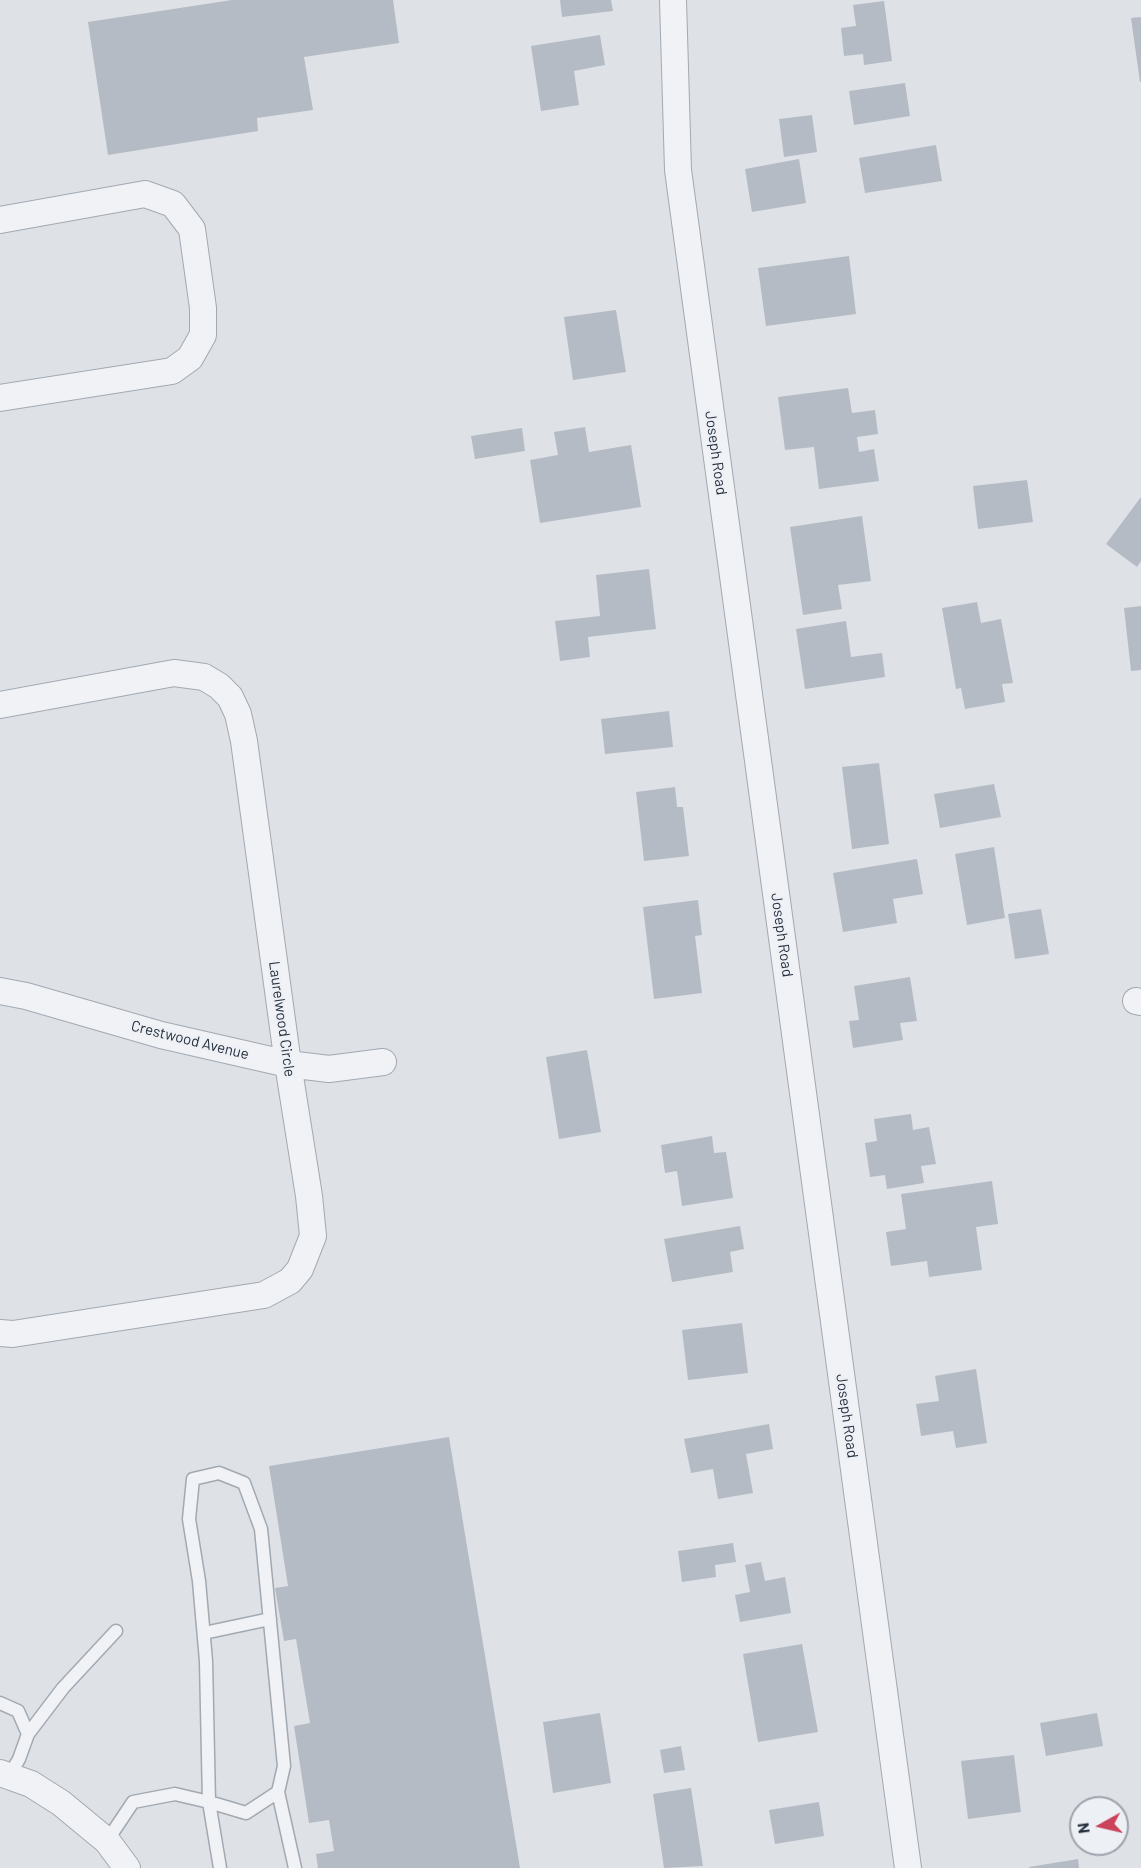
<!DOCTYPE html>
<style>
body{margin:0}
#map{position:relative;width:1141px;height:1868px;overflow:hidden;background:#dee2e7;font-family:Barlow,sans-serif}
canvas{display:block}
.north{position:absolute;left:1069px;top:1796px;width:60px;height:60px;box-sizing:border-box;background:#edf0f5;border:2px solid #9ea3ac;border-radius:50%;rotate:262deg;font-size:16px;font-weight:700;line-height:24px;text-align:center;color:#27303e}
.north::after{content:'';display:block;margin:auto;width:21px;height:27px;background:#cb435a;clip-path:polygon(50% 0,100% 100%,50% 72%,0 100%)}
</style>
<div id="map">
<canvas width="1141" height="1868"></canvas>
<div class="north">N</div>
</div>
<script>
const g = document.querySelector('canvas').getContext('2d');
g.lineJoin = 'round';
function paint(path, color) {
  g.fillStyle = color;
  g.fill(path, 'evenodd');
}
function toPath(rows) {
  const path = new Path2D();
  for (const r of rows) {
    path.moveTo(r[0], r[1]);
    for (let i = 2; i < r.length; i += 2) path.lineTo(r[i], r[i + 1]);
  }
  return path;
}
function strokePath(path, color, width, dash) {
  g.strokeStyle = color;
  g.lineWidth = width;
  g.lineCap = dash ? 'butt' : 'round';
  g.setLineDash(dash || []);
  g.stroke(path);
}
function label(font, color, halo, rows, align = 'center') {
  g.font = font + ' Barlow,sans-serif';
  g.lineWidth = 4.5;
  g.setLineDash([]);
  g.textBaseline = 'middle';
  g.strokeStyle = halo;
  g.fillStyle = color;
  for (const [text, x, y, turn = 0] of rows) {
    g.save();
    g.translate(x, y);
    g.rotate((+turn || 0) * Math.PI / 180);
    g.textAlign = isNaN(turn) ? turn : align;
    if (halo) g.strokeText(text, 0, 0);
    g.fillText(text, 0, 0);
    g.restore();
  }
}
paint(toPath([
 [232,0,393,0,399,43,304,57,313,110,257,118,258,131,108,155,88,22],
 [560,0,611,0,613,11,562,17],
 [884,1,892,61,864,65,863,54,844,56,841,28,856,26,853,5],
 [1141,17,1141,82,1140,82,1131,18],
 [600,35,605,65,574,71,579,105,541,111,531,46],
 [905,83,910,116,854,125,849,91],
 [812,115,817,152,784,157,779,119],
 [936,145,942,181,865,193,859,158],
 [799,159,806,203,752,212,745,169],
 [849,256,856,314,766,326,758,268],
 [616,310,626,372,573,380,564,317],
 [848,388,852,413,875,410,878,434,857,437,859,452,874,449,879,481,819,489,814,447,785,450,778,397],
 [585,427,589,452,631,445,641,507,540,523,530,460,558,455,554,432],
 [522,428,525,451,475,459,471,436],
 [1027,480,1033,522,978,529,973,486],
 [1141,497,1141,561,1137,567,1106,544],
 [862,516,871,581,838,585,842,609,803,615,790,527],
 [649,569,656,629,588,637,590,657,560,661,555,621,600,616,596,575],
 [977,602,981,623,1001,619,1013,683,1002,684,1005,702,965,709,961,688,956,689,942,608],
 [1141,606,1141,670,1131,671,1124,608],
 [846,621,851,657,882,653,885,677,805,689,796,629],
 [669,711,673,747,605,754,601,719],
 [879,763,889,844,852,849,842,767],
 [994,784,1001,817,940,828,934,794],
 [675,787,677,807,683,807,689,856,644,861,636,792],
 [994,847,1005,918,967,925,955,854],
 [917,859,923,894,893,899,897,923,843,932,833,873],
 [698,900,702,935,695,936,702,993,654,999,643,907],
 [1041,909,1049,954,1015,959,1008,914],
 [910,977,917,1021,900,1023,903,1040,853,1048,849,1021,859,1020,854,986],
 [587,1050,601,1132,559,1139,546,1057],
 [911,1114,913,1130,929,1127,936,1164,921,1166,924,1183,887,1189,885,1175,870,1177,865,1143,877,1141,874,1119],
 [712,1136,714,1153,726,1152,733,1198,682,1206,677,1171,665,1173,661,1145],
 [992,1181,998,1224,976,1227,982,1270,929,1277,927,1261,891,1266,886,1232,906,1229,901,1194],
 [740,1226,744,1249,730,1252,733,1272,672,1282,664,1239],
 [742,1323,748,1373,688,1380,682,1330],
 [976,1369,987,1443,956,1448,953,1431,921,1436,916,1404,939,1401,935,1376],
 [769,1424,773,1449,746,1454,753,1493,718,1499,713,1469,691,1473,684,1439],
 [449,1437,520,1868,318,1868,316,1854,334,1851,329,1820,309,1823,294,1726,310,1723,296,1639,284,1641,275,1588,288,1586,269,1466],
 [733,1543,736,1562,715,1565,716,1577,682,1582,678,1551],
 [761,1562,765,1581,785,1577,791,1613,740,1622,735,1595,750,1592,745,1565],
 [802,1644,818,1732,758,1742,743,1654],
 [600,1713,611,1783,553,1793,543,1722],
 [1097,1713,1103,1746,1046,1756,1040,1723],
 [681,1746,685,1770,664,1773,660,1750],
 [1014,1755,1021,1812,968,1819,961,1761],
 [691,1788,703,1866,664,1868,653,1794],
 [819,1802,824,1836,775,1844,769,1810],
 [1078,1859,1079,1868,1030,1868,1029,1867]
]), '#b5bbc4');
const lane = toPath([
 [204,1633,270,1619],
 [0,1703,18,1711,28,1734,19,1759,9,1776],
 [28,1734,63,1688,116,1631],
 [278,1792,295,1868],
 [107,1841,133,1802,175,1794,209,1802,206,1661,199,1581,189,1519,193,1479,219,1473,244,1483,261,1529,284,1766,278,1792,246,1813,209,1802,220,1868]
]);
const street = toPath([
 [673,0,678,170,908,1868],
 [0,220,145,194,173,204,192,229,203,308,203,335,190,358,172,371,0,398],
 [0,705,174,673,204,677,219,686,230,697,238,714,244,741,288,1064,309,1196,313,1236,300,1269,290,1281,264,1295,13,1334,0,1333],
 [0,991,26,996,161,1035,288,1064,329,1069,383,1062],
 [1136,1001,1141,1002],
 [0,1773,31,1784,61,1803,107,1841,127,1868]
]);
strokePath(lane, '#a3a9b1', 15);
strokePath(street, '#a3a9b1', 28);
strokePath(lane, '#f0f2f6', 12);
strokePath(street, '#f0f2f6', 26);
label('15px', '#27303e', '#edf0f5', [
 ["Joseph Road",716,453,82],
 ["Joseph Road",782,935,82],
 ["Laurelwood Circle",282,1019,82],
 ["Crestwood Avenue",190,1040,14],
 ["Joseph Road",847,1416,82]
]);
</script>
